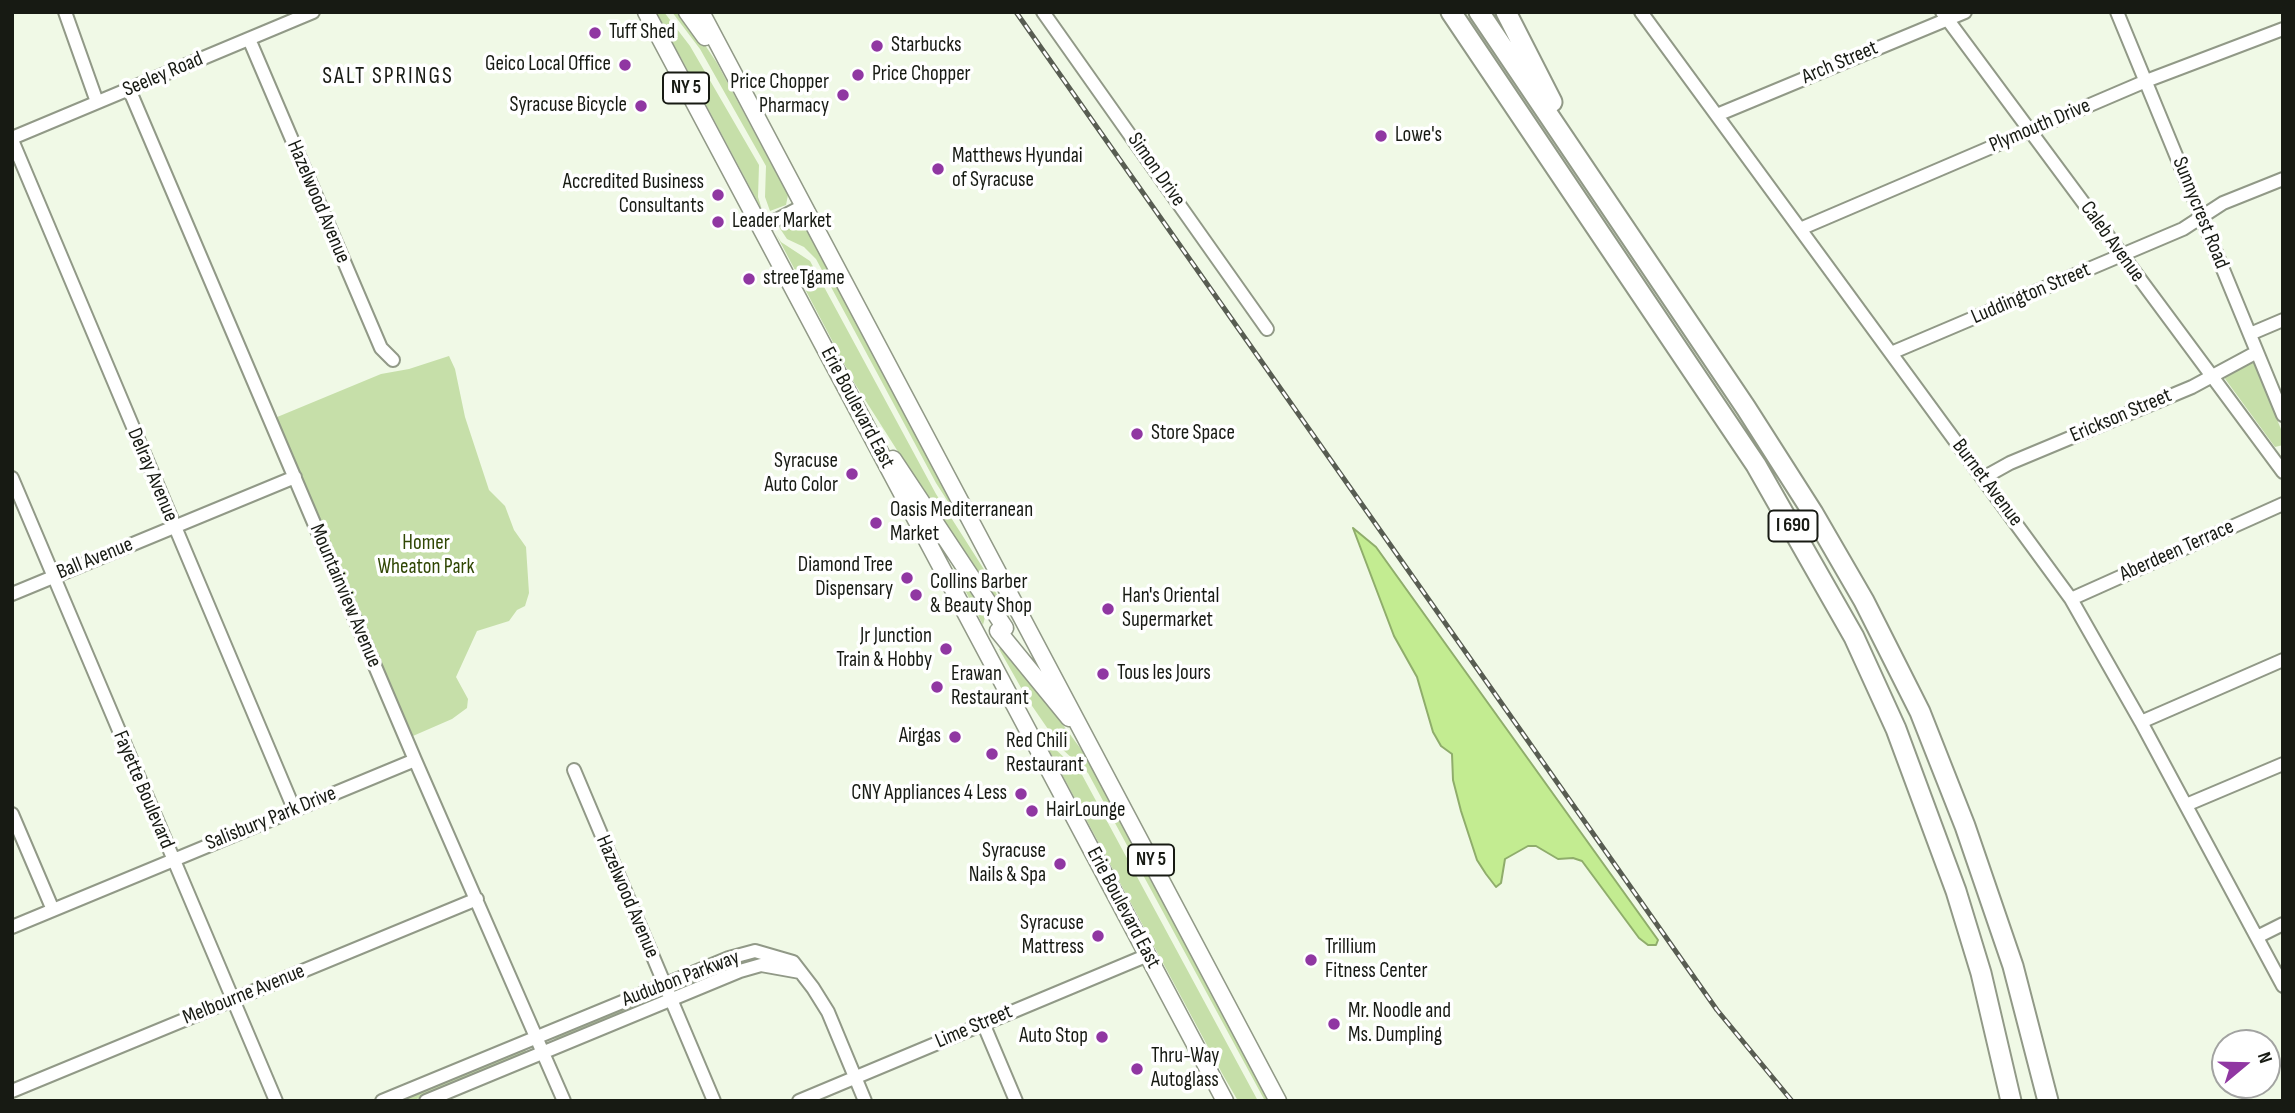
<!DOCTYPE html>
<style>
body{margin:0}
#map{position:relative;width:2295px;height:1113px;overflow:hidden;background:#f0f9e6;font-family:"Sofia Sans Condensed",sans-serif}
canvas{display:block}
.frame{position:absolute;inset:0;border:14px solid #171a13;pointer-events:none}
.north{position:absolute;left:2211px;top:1029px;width:70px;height:70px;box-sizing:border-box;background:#fff;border:2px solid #a2a3a1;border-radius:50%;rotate:71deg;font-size:19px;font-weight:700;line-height:28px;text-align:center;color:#171a13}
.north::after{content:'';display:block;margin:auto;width:24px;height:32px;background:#9037a2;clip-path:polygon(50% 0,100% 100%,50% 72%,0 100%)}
</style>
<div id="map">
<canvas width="2295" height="1113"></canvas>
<div class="frame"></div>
<div class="north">N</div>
</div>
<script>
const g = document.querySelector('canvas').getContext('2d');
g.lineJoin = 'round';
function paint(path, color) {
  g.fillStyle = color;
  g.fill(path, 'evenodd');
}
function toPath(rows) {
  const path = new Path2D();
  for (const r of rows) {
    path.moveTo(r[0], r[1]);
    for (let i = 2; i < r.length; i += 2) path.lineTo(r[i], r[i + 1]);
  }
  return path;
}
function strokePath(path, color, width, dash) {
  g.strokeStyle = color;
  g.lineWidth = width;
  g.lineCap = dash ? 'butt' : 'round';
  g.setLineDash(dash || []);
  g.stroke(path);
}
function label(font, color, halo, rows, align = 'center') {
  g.font = font + ' "Sofia Sans Condensed",sans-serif';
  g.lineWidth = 7;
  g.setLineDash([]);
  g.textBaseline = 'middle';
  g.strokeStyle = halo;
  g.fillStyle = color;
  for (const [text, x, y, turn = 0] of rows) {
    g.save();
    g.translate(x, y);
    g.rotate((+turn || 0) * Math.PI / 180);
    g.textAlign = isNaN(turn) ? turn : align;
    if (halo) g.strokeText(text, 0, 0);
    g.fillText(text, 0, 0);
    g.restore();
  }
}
paint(toPath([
 [651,12,664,12,690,46,759,165,758,197,762,210,680,56],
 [672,12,683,12,717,63,788,195,786,205,770,211,765,197,766,166,700,49],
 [794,220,804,225,934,469,972,533,1012,611,1008,617,1002,613,1006,604,984,558,936,483,816,259,804,247,787,239,779,227],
 [776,234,781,242,810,261,936,494,985,571,1000,601,998,609,855,384],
 [449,356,455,369,465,417,489,490,505,506,514,530,526,547,529,593,525,606,517,610,509,621,477,631,456,677,468,699,467,708,452,719,406,739,270,420,381,374,409,369],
 [2253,361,2283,434,2283,445,2275,447,2223,376],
 [931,524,991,613,985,617,983,625],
 [1004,645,1086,756,1270,1101,1265,1101,1088,773,1061,748,1028,700,999,649],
 [1054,748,1081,773,1258,1101,1238,1101,1223,1075,1049,750],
 [750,958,746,962,686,987,682,985,683,979],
 [654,993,655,1000,560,1040,553,1038],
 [526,1048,525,1054,412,1101,395,1101]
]), '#c6dfa9');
const water = toPath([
 [1353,528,1376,547,1658,940,1656,945,1648,945,1639,938,1582,861,1573,858,1558,859,1536,846,1528,846,1505,859,1501,883,1496,887,1486,874,1477,860,1461,811,1453,780,1452,754,1441,746,1433,732,1417,677,1394,636,1353,528]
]);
paint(water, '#c3ec91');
strokePath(water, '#8fad6b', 2);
const minor = toPath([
 [65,12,97,102],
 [1043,12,1267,329],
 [1641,12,2071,599,2141,722,2283,986],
 [1942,12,2283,472],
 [2117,12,2283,415],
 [249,39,381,348,393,360],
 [129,89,415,760,564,1101],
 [1717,115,1965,12],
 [12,138,313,12],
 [12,140,294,809],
 [761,228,803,206],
 [1800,229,2146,81,2283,29],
 [2250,334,2283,320],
 [1891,353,2183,229,2223,203,2283,179],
 [12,478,276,1101],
 [1983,478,2010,463,2192,387,2257,352],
 [12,594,295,477],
 [2071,599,2283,504],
 [2141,722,2283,660],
 [574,770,714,1101],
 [2186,805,2283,764],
 [12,814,53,910],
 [12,927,415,760],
 [2257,937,2283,924],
 [983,1023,1016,1101],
 [12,1091,477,899],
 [382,1101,729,958,755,951,793,962,813,988,828,1012,865,1101],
 [426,1101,740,971,761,965,800,972],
 [799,1101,1148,955]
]);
const major = toPath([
 [646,12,1225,1101],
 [687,12,705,37],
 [701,12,1278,1101],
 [893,459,1005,628],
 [998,631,1069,718]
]);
const highway = toPath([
 [1451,12,1756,465,1854,637,1896,729,1956,891,1981,973,2011,1101],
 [1479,12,1746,408,1813,513,1864,601,1920,712,1965,826,2013,966,2048,1101],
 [1506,12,1552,102]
]);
strokePath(minor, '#919987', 16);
strokePath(major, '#919987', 19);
strokePath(highway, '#919987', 23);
strokePath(minor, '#fff', 12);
strokePath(major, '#fff', 16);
strokePath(highway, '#fff', 19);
const rail = toPath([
 [1016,12,1717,1010,1792,1101]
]);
strokePath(rail, '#585d52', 5);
strokePath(rail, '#fff', 2.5, [8]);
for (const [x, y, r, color] of [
 [595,33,7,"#9037a2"],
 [877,46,7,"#9037a2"],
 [625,65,7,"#9037a2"],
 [858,75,7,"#9037a2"],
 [843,95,7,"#9037a2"],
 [641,106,7,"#9037a2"],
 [1381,136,7,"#9037a2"],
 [938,169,7,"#9037a2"],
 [718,195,7,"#9037a2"],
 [718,222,7,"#9037a2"],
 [749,279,7,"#9037a2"],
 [1137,434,7,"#9037a2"],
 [852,474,7,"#9037a2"],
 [876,523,7,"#9037a2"],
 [907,578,7,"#9037a2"],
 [916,595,7,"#9037a2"],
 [1108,609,7,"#9037a2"],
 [946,649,7,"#9037a2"],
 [1103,674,7,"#9037a2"],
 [937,687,7,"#9037a2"],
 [955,737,7,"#9037a2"],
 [992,754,7,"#9037a2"],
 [1021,794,7,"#9037a2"],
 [1032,811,7,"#9037a2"],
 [1060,864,7,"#9037a2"],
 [1098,936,7,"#9037a2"],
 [1311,960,7,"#9037a2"],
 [1334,1024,7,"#9037a2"],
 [1102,1037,7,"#9037a2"],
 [1137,1069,7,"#9037a2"]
]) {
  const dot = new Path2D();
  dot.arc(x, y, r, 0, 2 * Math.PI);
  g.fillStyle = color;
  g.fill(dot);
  strokePath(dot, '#fff', 2.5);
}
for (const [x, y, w] of [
 [686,88,46],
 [1793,526,49],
 [1151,860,46]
]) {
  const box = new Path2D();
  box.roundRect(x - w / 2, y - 15.5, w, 31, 5);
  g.fillStyle = '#fff';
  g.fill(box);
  strokePath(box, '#171a13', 2);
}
label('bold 19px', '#171a13', null, [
 ["NY 5",686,88],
 ["I 690",1793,526],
 ["NY 5",1151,860]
]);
label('21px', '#171a13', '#fff', [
 ["Tuff Shed",609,33],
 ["Starbucks",891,46],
 ["Geico Local Office",611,65,"right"],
 ["Price Chopper",872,75],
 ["Price Chopper",829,83,"right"],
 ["Pharmacy",829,107,"right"],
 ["Syracuse Bicycle",627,106,"right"],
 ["Lowe's",1395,136],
 ["Matthews Hyundai",952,157],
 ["of Syracuse",952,181],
 ["Accredited Business",704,183,"right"],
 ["Consultants",704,207,"right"],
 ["Leader Market",732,222],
 ["streeTgame",763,279],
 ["Store Space",1151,434],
 ["Syracuse",838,462,"right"],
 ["Auto Color",838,486,"right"],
 ["Oasis Mediterranean",890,511],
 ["Market",890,535],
 ["Diamond Tree",893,566,"right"],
 ["Dispensary",893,590,"right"],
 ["Collins Barber",930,583],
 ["& Beauty Shop",930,607],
 ["Han's Oriental",1122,597],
 ["Supermarket",1122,621],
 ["Jr Junction",932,637,"right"],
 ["Train & Hobby",932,661,"right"],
 ["Tous les Jours",1117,674],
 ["Erawan",951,675],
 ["Restaurant",951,699],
 ["Airgas",941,737,"right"],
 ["Red Chili",1006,742],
 ["Restaurant",1006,766],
 ["CNY Appliances 4 Less",1007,794,"right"],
 ["HairLounge",1046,811],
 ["Syracuse",1046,852,"right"],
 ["Nails & Spa",1046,876,"right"],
 ["Syracuse",1084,924,"right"],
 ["Mattress",1084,948,"right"],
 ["Trillium",1325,948],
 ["Fitness Center",1325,972],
 ["Mr. Noodle and",1348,1012],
 ["Ms. Dumpling",1348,1036],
 ["Auto Stop",1088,1037,"right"],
 ["Thru-Way",1151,1057],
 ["Autoglass",1151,1081]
], 'left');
label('21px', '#171a13', '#fff', [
 ["Arch Street",1840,63,-23],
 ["Seeley Road",163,75,-23],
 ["Plymouth Drive",2040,126,-23],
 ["Simon Drive",1156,170,55],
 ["Hazelwood Avenue",318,202,67],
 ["Sunnycrest Road",2200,213,68],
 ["Caleb Avenue",2112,242,54],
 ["Luddington Street",2031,294,-23],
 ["Erie Boulevard East",857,408,62],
 ["Erickson Street",2121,416,-23],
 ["Delray Avenue",152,475,67],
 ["Burnet Avenue",1987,483,53],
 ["Aberdeen Terrace",2177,551,-24],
 ["Ball Avenue",95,559,-22],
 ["Mountainview Avenue",345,596,67],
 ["Fayette Boulevard",143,790,67],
 ["Salisbury Park Drive",271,819,-22],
 ["Hazelwood Avenue",627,897,67],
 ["Erie Boulevard East",1123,908,62],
 ["Audubon Parkway",681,979,-21],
 ["Melbourne Avenue",244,995,-22],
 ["Lime Street",974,1027,-23]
]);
label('21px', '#304704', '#fff', [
 ["Homer",426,544],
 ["Wheaton Park",426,568]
]);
g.letterSpacing = '2px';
label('23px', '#171a13', '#fff', [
 ["SALT SPRINGS",388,77]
]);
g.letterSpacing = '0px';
</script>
